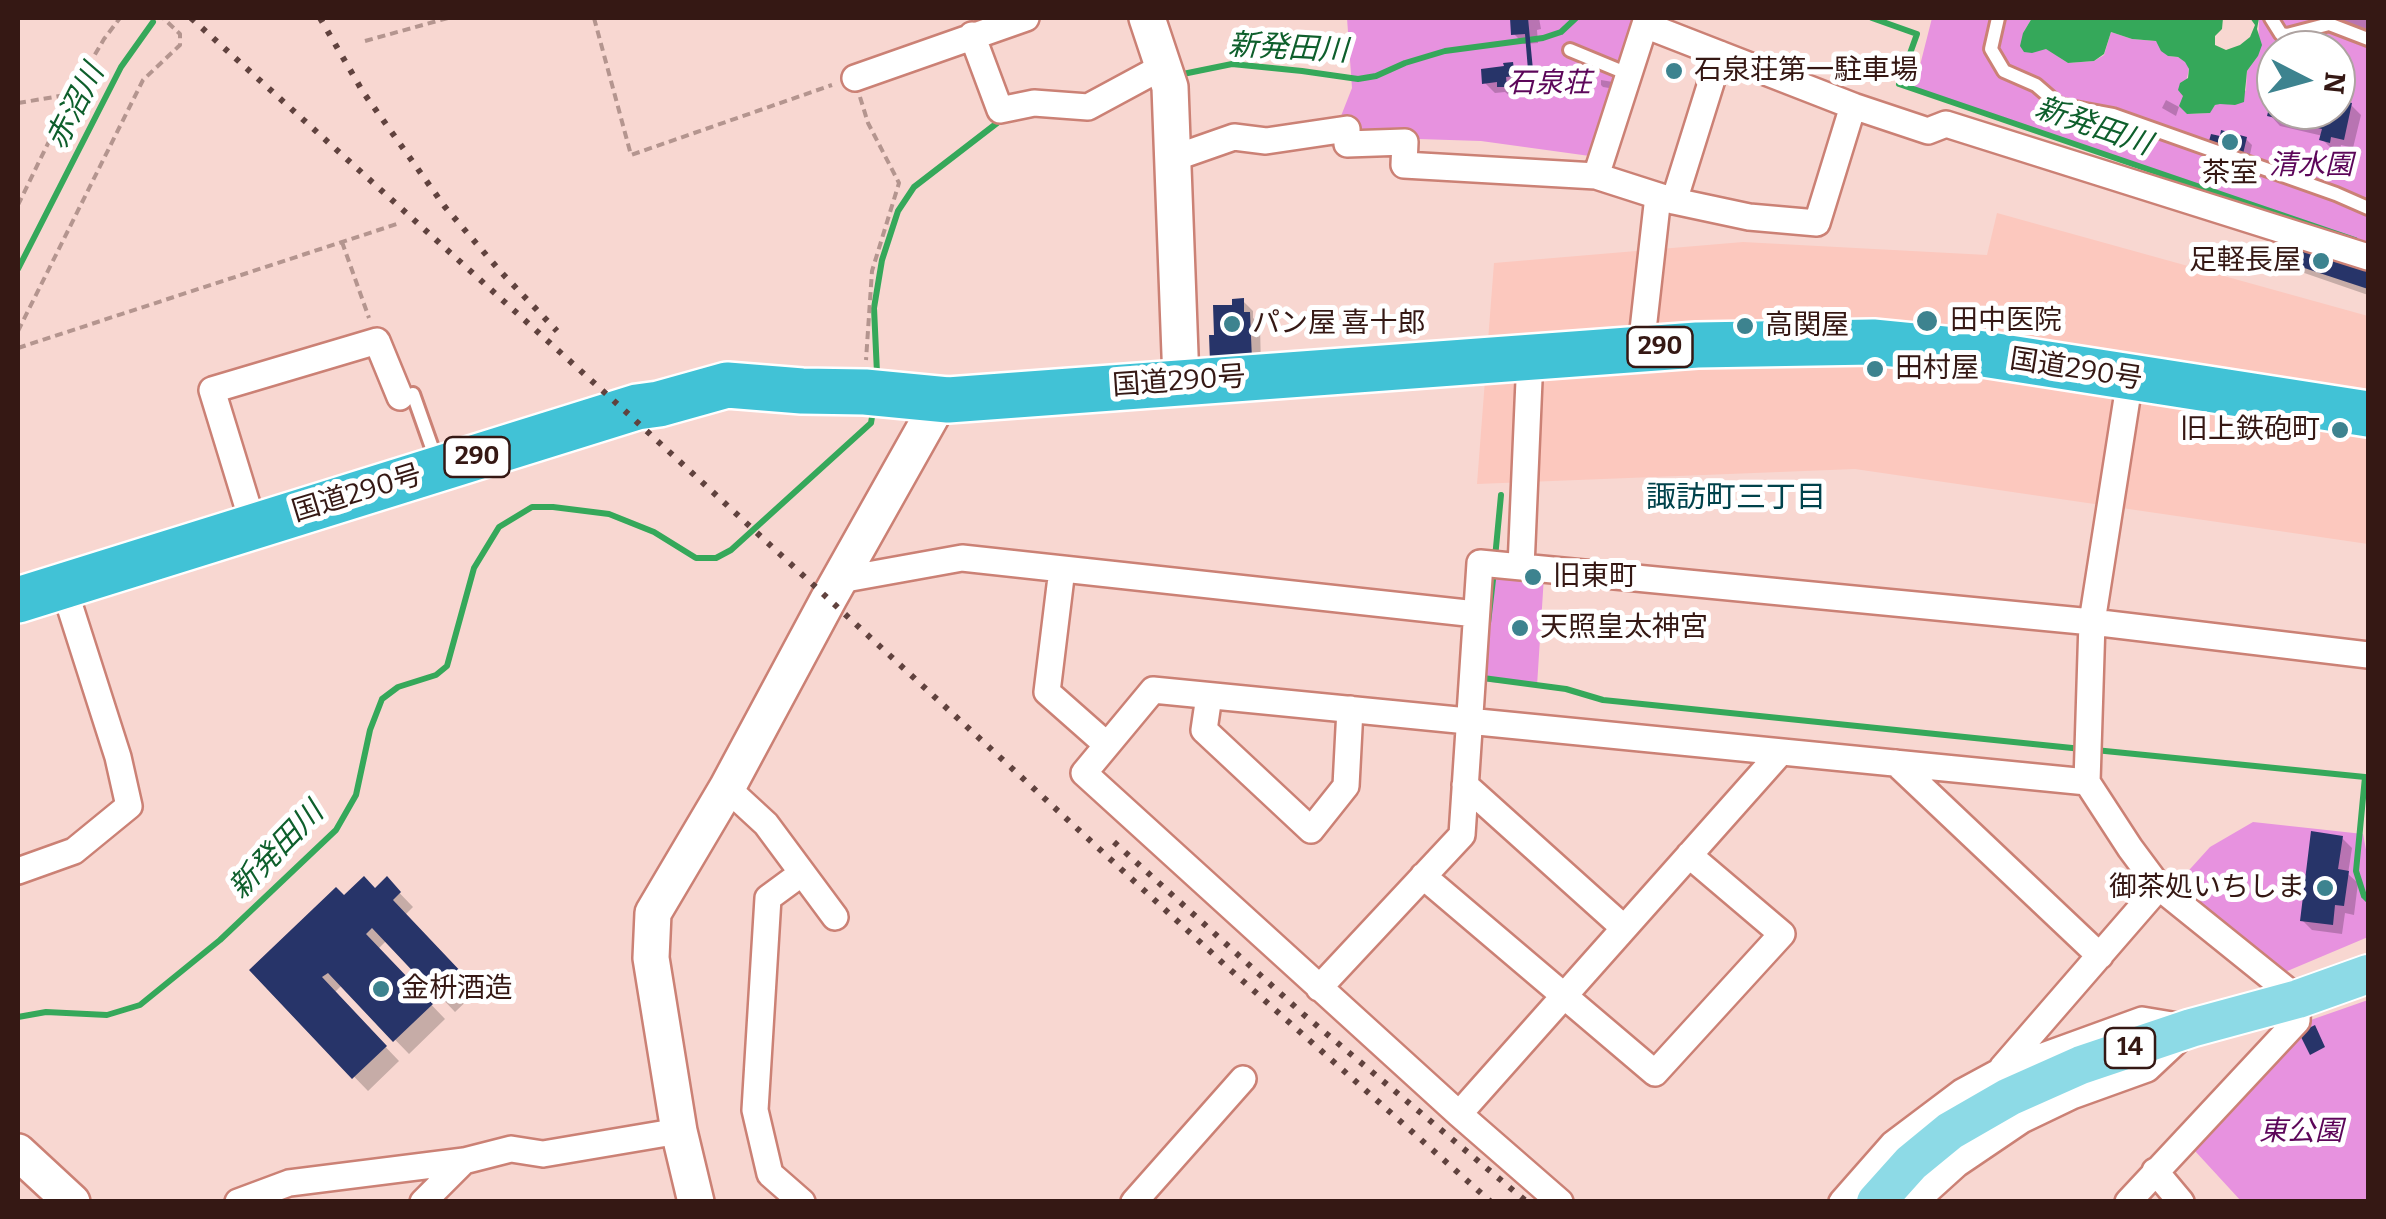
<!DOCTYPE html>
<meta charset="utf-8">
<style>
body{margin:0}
#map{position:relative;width:2386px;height:1219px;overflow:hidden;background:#f8d7d1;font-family:Bitter,serif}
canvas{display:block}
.frame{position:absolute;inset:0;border:20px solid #351814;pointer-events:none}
.north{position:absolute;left:2256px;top:30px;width:100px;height:100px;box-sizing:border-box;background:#fff;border:2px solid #aea3a1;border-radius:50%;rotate:96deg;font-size:28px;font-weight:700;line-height:40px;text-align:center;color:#351814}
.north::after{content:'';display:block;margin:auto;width:35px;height:45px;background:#3d838f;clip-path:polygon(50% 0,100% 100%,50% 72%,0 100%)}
</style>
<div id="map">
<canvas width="2386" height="1219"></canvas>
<div class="frame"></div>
<div class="north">N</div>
</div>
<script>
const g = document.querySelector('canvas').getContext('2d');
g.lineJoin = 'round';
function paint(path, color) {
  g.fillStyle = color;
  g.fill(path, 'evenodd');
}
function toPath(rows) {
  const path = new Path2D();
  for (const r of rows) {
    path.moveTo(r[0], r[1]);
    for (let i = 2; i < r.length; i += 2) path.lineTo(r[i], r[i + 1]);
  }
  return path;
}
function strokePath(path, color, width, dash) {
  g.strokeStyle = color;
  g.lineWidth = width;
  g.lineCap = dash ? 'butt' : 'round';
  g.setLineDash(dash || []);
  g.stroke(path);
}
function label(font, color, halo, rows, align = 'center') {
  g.font = font + ' Bitter,"Noto Sans JP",serif';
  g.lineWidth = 10;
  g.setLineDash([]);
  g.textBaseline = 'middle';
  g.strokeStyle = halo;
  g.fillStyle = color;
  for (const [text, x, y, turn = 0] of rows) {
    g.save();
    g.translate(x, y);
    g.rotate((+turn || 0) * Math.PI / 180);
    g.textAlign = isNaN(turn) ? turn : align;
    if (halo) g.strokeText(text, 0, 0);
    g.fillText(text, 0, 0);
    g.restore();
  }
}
paint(toPath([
 [1997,213,2368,316,2368,544,1855,469,1477,484,1494,263,1743,242,1987,255]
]), '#fcc8be');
paint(toPath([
 [1347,18,1641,18,1597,157,1481,141,1356,137,1341,116,1352,88],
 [1932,18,2032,18,2023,33,2068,63,2094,61,2104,55,2111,32,2132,39,2156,41,2168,56,2178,57,2186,62,2189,69,2183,96,2187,114,2209,113,2215,105,2220,103,2235,105,2246,90,2247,71,2258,56,2259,18,2368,18,2368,245,1914,89],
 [2276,50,2336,50,2336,110,2276,110],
 [1488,571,1544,576,1537,686,1478,681],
 [2253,822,2363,834,2368,860,2368,937,2285,972,2190,896,2181,879,2210,847],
 [2368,1000,2368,1201,2241,1201,2195,1151,2305,1022]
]), '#e792df');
paint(toPath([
 [2032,18,2223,18,2222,29,2215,36,2215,45,2226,50,2240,45,2250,37,2255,25,2250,18,2259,18,2257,29,2262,45,2258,56,2247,71,2244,102,2235,105,2220,104,2215,105,2210,113,2187,114,2179,106,2183,96,2178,90,2180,83,2188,78,2189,69,2185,62,2178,57,2168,56,2161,51,2156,41,2132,39,2111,32,2104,54,2094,61,2068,63,2046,49,2032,53,2024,52,2020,46,2023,33]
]), '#35a85a');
paint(toPath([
 [1512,18,1539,18,1541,29,1537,30,1538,43,1524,44,1514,34],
 [2329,18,2368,18,2368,30],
 [1512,65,1522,75,1523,85,1515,86,1516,96,1510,96,1505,92,1495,93,1485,83],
 [1601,80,1613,82,1615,89,1603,87,1601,85],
 [2276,90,2276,110,2336,110,2336,101,2351,105,2361,115,2353,148,2341,145,2340,151,2332,149,2322,139,2323,136,2280,126,2270,115],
 [2166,100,2179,107,2176,116,2162,108],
 [2246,139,2252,145,2249,159,2218,147,2212,140],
 [2277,257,2368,268,2368,295,2287,267],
 [1243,301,1253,311,1253,318,1260,324,1261,370,1216,338,1235,308],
 [2342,838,2352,848,2348,874,2358,883,2354,915,2345,913,2342,934,2312,930,2302,920],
 [387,880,413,907,405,915,477,991,455,1012,387,940,378,949,445,1019,409,1054,342,985,334,993,399,1061,368,1091,252,971,344,898,375,891]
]), '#0003');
strokePath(toPath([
 [1872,18,1917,34,1899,84,2355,240],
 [1178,75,1232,64,1302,71,1358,79,1376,76,1405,63,1445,51,1543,38,1561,32,1576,18],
 [18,269,121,67,153,22],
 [877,373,874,308,882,260,898,211,914,187,1001,120,1006,119],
 [1495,558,1501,495],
 [1488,623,1494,571],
 [1483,675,1483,678,1566,689,1603,700,2082,749],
 [2095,750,2365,777,2356,871,2364,896,2368,900],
 [18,1017,46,1012,107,1015,140,1005,220,940,336,830,356,795,370,730,382,699,398,687,436,675,447,666,474,568,499,527,532,507,553,507,609,514,654,532,696,558,716,558,731,550,871,423,873,411]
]), '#35a85a', 6);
paint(toPath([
 [1510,18,1528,18,1533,70,1528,70,1525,34,1511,35],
 [1513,62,1515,76,1506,77,1507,87,1497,87,1497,82,1482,84,1481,69,1504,66,1503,63],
 [2275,85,2276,110,2336,110,2336,99,2352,103,2344,140,2331,137,2330,143,2319,140,2322,129,2267,116],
 [2221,130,2247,137,2243,154,2217,147,2218,143,2209,141,2211,134,2220,136],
 [2282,236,2368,265,2368,289,2274,258],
 [1244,298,1244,312,1250,312,1252,360,1210,362,1209,335,1214,335,1213,305,1232,305,1232,299],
 [2311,831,2343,836,2338,869,2349,871,2344,906,2335,905,2333,925,2300,921],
 [364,876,375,888,387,876,401,892,393,900,465,976,440,1000,372,928,366,934,433,1004,393,1042,328,973,322,977,387,1046,352,1079,249,970,336,887,344,895],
 [2315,1025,2325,1047,2310,1055,2299,1033]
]), '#273469');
const lane = toPath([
 [1998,18,1991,49,2004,71,2036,85,2059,105,2113,115,2336,194,2368,208],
 [2271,18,2281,34,2287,35,2329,24,2368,39],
 [1570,50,1628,74],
 [413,394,437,462]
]);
const street = toPath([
 [1647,18,1596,176,1674,201,1749,217,1817,223,1853,106,1928,131,1946,124,2368,257],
 [1645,25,1853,106],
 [972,35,1000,110,1034,103,1088,107,1164,66],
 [855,78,1026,18],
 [1174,158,1234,137,1266,141,1347,129,1347,144,1405,142,1404,165,1596,176],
 [1674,201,1720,54],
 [1641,348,1658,196],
 [254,527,212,390,377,341,400,397],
 [1521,567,1530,357],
 [1062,569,1047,692,1107,745],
 [840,580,962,558,1476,614],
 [1209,696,1204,730,1311,830,1346,786,1350,709],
 [1896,763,2100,956],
 [2087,782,2092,622,2130,379],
 [1465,785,1624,928],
 [727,788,766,824,835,917],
 [18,871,74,851,129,806,118,757,63,585],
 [1423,876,1655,1073,1782,934,1689,855],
 [1319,988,1462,835,1480,563,2092,622,2368,655],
 [2002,1068,2159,887],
 [1459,1114,1781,752],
 [2155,1171,2181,1202],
 [238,1202,289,1183,464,1161,511,1149,543,1154,679,1131],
 [423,1202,464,1161],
 [802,1202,770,1174,755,1110,768,898,802,873],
 [1134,1202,1243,1079],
 [1560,1202,1459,1114,1084,773,1153,690,2087,782,2130,848,2159,887,2298,999,2297,1021,2128,1202],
 [1842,1202,1893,1144,1962,1092,1999,1072,2142,1020,2184,1027],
 [1915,1202,1957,1164,2022,1120,2072,1096,2147,1069,2180,1038]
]);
const secondary = toPath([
 [1147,18,1170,87,1181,381],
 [18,1152,72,1202],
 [696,1202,679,1131,651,958,653,913,727,788,829,598,937,406,948,400]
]);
const primary = toPath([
 [1876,1202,1911,1163,1950,1131,2009,1097,2081,1065,2191,1028,2298,999,2368,974]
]);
const highway = toPath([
 [18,600,637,407,659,404,727,385,802,391,865,392,948,400,1697,345,1873,342,1964,351,2368,414]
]);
strokePath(lane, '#cb8175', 18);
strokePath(street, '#cb8175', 30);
strokePath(secondary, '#cb8175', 40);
strokePath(primary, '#fff', 42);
strokePath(highway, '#fff', 50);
strokePath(toPath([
 [594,18,631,155,832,85],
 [365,41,448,18],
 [860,97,868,123,899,183,872,271,866,360],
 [18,103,72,94],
 [18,205,72,94,104,39,120,18],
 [342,242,369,318],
 [18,331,143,80,180,45,180,34,163,18],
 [18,348,400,223]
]), '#b4958f', 4, [8, 5]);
strokePath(lane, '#fff', 12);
strokePath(street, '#fff', 25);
strokePath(secondary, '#fff', 35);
strokePath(primary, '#8ddae6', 38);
strokePath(highway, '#41c2d6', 45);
strokePath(toPath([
 [191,18,625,411,1226,966,1491,1202],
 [320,18,363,92,445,207,500,271,557,331],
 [1114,842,1303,1014,1527,1202]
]), '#60423e', 6, [5, 10]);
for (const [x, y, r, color] of [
 [1674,71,10,"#3d838f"],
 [2230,142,10,"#3d838f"],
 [2321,261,10,"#3d838f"],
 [1927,321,12,"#3d838f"],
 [1232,324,10,"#3d838f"],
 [1745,326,10,"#3d838f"],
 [1875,369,10,"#3d838f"],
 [2340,430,10,"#3d838f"],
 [1533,577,10,"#3d838f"],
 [1520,628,10,"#3d838f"],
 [2325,888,10,"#3d838f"],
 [381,989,10,"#3d838f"]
]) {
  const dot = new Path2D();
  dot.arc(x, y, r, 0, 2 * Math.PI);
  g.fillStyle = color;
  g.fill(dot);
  strokePath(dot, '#fff', 4);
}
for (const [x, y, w] of [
 [1660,347,65],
 [477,457,65],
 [2130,1048,50]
]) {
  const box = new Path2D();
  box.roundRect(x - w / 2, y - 20, w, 40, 8);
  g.fillStyle = '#fff';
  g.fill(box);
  strokePath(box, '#351814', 2.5);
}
label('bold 25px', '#351814', null, [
 ["290",1660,347],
 ["290",477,457],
 ["14",2130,1048]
]);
label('28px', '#351814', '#fff', [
 ["石泉荘第一駐車場",1694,71],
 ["茶室",2230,174,"center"],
 ["足軽長屋",2301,261,"right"],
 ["田中医院",1950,321],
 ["パン屋 喜十郎",1252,324],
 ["高関屋",1765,326],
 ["田村屋",1895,369],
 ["旧上鉄砲町",2320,430,"right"],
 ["旧東町",1553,577],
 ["天照皇太神宮",1540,628],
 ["御茶処いちしま",2305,888,"right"],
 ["金枡酒造",401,989]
], 'left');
label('italic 28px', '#5c0659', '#fff', [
 ["石泉荘",1549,84],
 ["清水園",2311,166],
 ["東公園",2301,1132]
]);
label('28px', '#351814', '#fff', [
 ["国道290号",2076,370,9],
 ["国道290号",1179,382,-4],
 ["国道290号",357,494,-17]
]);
label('italic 30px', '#0e5f2c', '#fff', [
 ["新発田川",1288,49,3],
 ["赤沼川",76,107,-63],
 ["新発田川",2093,127,19],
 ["新発田川",277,851,-46]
]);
label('30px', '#00424b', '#fff', [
 ["諏訪町三丁目",1736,499]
]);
</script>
